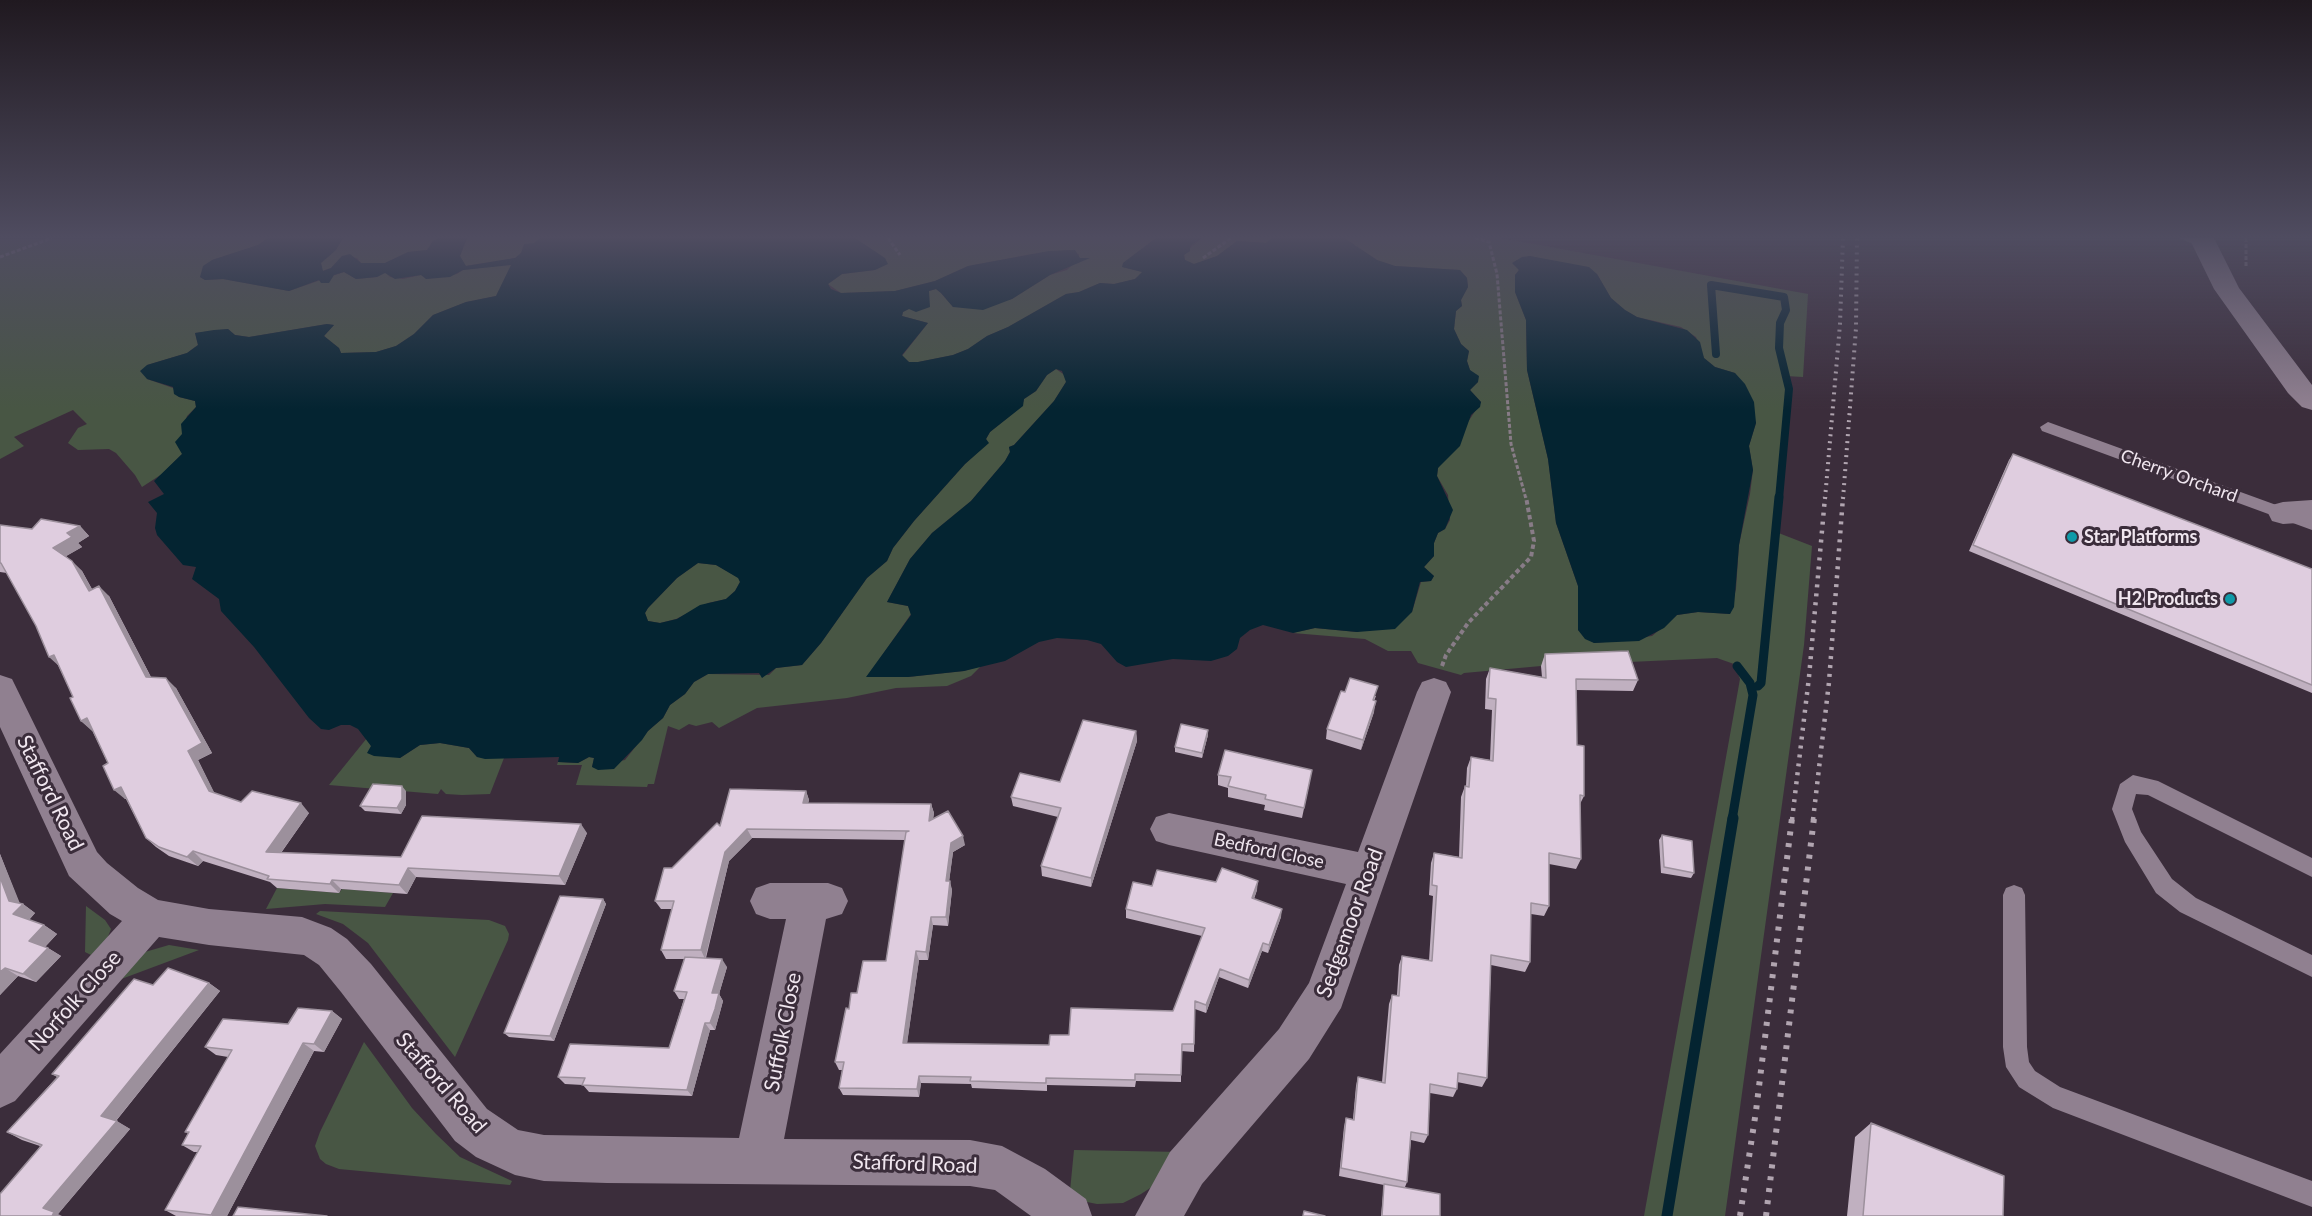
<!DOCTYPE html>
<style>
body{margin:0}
canvas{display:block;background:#3b2d3b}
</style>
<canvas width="2312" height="1216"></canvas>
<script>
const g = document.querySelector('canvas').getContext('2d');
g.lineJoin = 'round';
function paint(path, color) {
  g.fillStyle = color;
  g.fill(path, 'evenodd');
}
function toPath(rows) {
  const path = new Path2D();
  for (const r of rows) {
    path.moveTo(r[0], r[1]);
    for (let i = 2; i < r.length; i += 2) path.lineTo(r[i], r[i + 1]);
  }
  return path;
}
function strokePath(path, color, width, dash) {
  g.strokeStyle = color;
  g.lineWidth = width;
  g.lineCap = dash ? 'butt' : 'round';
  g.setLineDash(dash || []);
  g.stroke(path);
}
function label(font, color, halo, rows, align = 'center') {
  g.font = font + ' Lato,sans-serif';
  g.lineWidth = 6;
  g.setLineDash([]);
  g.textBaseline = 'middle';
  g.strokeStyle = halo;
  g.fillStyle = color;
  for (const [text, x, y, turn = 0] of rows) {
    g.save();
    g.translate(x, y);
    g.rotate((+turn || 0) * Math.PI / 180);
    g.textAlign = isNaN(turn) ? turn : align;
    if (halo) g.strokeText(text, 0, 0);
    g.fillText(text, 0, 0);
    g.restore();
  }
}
paint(toPath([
 [268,238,258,245,212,260,200,277,205,280,223,279,289,291,344,272,356,279,377,277,385,272,390,277,403,279,421,275,427,279,457,274,463,270,512,264,496,296,466,302,433,315,414,334,396,346,376,352,341,353,339,348,324,336,334,325,327,324,249,337,235,335,228,329,195,333,198,345,187,353,147,365,147,379,173,388,179,397,195,401,196,407,187,416,182,434,182,454,162,474,142,487,135,475,116,453,109,449,78,450,68,443,78,428,87,424,73,410,14,437,24,446,0,459,0,239],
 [343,238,440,238,433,241,427,250,408,252,385,263,361,263,357,258,342,256,331,268,322,271,321,263,335,250],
 [467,238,540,238,540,239,515,258,465,266,460,256],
 [855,238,1156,238,1123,263,1123,267,1143,272,1135,279,1114,284,1100,283,1079,292,1066,294,1008,327,987,336,968,349,953,355,918,362,909,362,902,356,928,323,902,316,903,312,928,298,929,291,936,289,941,293,953,307,1012,299,1050,275,1067,270,1079,258,1079,254,1068,250,1037,253,968,266,935,281,895,291,841,293,828,284,842,274,875,270,867,247],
 [1201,238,1272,238,1272,239,1266,243,1237,241,1217,256,1194,264,1185,260,1184,254],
 [1344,238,1501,238,1808,294,1803,377,1786,376,1789,389,1776,532,1812,546,1804,645,1725,1216,1644,1216,1740,679,1734,664,1717,658,1541,666,1464,673,1461,675,1418,663,1411,651,1388,651,1365,639,1293,633,1315,628,1357,632,1412,612,1421,582,1431,581,1434,576,1424,567,1434,556,1434,543,1438,533,1445,529,1450,520,1448,495,1437,476,1438,468,1481,402,1470,390,1478,382,1470,370,1467,361,1469,351,1461,344,1454,329,1456,311,1462,306,1461,300,1468,287,1467,278,1460,270,1395,266,1377,260],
 [1530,256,1597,274,1611,298,1625,310,1637,317,1681,327,1696,337,1704,358,1715,367,1735,373,1756,423,1749,446,1753,470,1750,494,1739,545,1736,589,1730,614,1698,612,1677,615,1652,636,1616,641,1594,643,1578,630,1578,586,1556,523,1548,459,1527,370,1526,320,1515,292,1515,275,1519,270,1513,262],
 [1056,369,1066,376,1066,382,1054,401,1014,445,1009,447,1010,452,1005,461,971,501,932,533,910,559,887,602,908,606,911,614,867,677,908,677,964,671,981,666,971,676,947,686,896,688,847,698,757,708,719,728,712,722,696,726,689,724,679,730,668,726,654,784,648,784,647,787,576,785,582,765,557,765,558,762,578,763,589,757,594,758,592,767,625,760,648,731,663,718,670,705,685,694,694,682,708,674,769,675,776,668,802,665,821,643,867,578,887,561,893,548,914,521,965,464,988,443,986,439,990,432,1022,406,1024,399,1036,391,1047,375],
 [698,563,716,565,739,578,740,582,735,591,726,599,708,603,676,619,660,623,648,621,645,613,648,608,677,578],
 [367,738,371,746,400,758,420,745,440,743,469,748,477,757,504,758,490,794,462,795,446,794,441,789,438,794,329,785],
 [277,888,339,893,342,889,393,893,385,907,325,904,266,909],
 [86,906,105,920,111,929,107,939,91,955,85,952],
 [320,911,489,920,505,926,509,934,508,940,455,1057,368,943,343,924,316,914],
 [169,945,199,950,116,981,145,952],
 [364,1042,412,1108,436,1134,460,1157,512,1181,510,1185,339,1169,326,1164,320,1159,315,1146,320,1132],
 [1074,1150,1181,1152,1164,1179,1141,1194,1123,1203,1097,1204,1082,1201,1070,1191]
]), '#485644');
paint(toPath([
 [268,238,343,238,336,250,321,263,323,271,331,268,342,256,350,254,361,263,385,263,408,252,427,250,433,241,440,238,467,238,460,256,466,266,515,258,521,253,524,244,534,243,540,238,855,238,885,258,888,264,875,270,842,274,828,284,831,289,841,293,895,291,935,281,968,266,1049,251,1075,250,1080,258,1090,258,1050,275,1012,299,983,310,953,307,941,293,936,289,929,291,930,307,916,312,909,309,903,312,902,316,928,323,902,355,909,362,918,362,953,355,968,349,987,336,1008,327,1066,294,1079,292,1100,283,1114,284,1135,279,1142,272,1122,267,1123,263,1156,238,1201,238,1190,246,1190,251,1184,255,1185,260,1194,264,1217,256,1237,241,1266,243,1272,238,1344,238,1377,260,1395,266,1460,270,1467,278,1468,287,1461,300,1462,306,1456,311,1454,329,1461,344,1469,351,1467,361,1470,370,1479,376,1478,382,1470,390,1481,402,1480,407,1471,415,1460,446,1438,468,1437,476,1453,510,1445,529,1438,533,1434,543,1434,556,1424,567,1434,576,1431,581,1420,582,1412,612,1395,629,1357,632,1315,628,1293,633,1263,625,1250,630,1240,638,1237,649,1228,656,1211,661,1173,659,1126,667,1117,662,1101,644,1087,640,1057,638,1039,642,1005,661,964,671,908,677,866,677,911,615,908,606,887,602,910,559,932,533,971,501,1005,461,1010,452,1009,447,1014,445,1054,401,1066,382,1062,371,1056,369,1047,375,1036,391,1024,399,1023,406,990,432,986,439,989,443,965,464,914,521,893,548,887,561,867,578,821,643,802,665,776,668,762,678,759,673,708,674,694,682,685,694,670,705,663,718,648,731,642,740,614,769,598,770,592,767,594,758,589,757,578,763,558,762,559,757,485,759,477,757,469,748,440,743,420,745,400,758,374,756,367,753,371,746,358,729,350,725,341,725,329,730,321,729,309,718,254,647,221,611,219,599,192,579,196,567,183,565,157,535,155,528,157,513,148,502,164,494,154,481,182,454,175,442,182,434,181,424,196,407,195,401,179,397,174,394,173,387,147,379,140,371,147,365,187,353,198,345,195,333,214,330,228,329,235,335,249,337,327,324,334,325,324,336,339,348,341,353,376,352,396,346,414,334,433,315,466,302,496,296,511,265,463,270,450,277,426,279,421,275,395,279,385,273,377,277,356,279,344,272,334,275,329,283,321,283,319,280,289,291,223,279,205,280,200,277,203,266,212,260,258,245],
 [698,563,716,565,738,578,740,582,735,591,726,599,700,605,677,619,660,623,648,621,645,613,648,608,677,578],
 [1530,256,1589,267,1597,274,1611,298,1625,310,1637,317,1687,330,1700,342,1704,358,1715,367,1735,373,1745,384,1754,402,1756,423,1749,446,1753,470,1739,545,1734,607,1730,614,1698,612,1677,615,1664,628,1639,641,1594,643,1585,639,1578,630,1578,586,1556,523,1548,459,1527,370,1526,320,1515,292,1515,275,1519,270,1512,263,1522,257]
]), '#042431');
strokePath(toPath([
 [1716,354,1711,285,1784,297,1786,310,1780,323,1779,348,1789,389,1779,499]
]), '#042431', 8);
strokePath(toPath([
 [1758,686,1761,683,1779,497],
 [1732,820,1753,695,1750,683,1737,666]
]), '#042431', 9);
strokePath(toPath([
 [1667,1216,1733,818]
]), '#042431', 11);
strokePath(toPath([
 [888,238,900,255],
 [1475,238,1489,242,1497,274,1511,444,1526,499],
 [2246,238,2246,267],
 [0,257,52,238],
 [1203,258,1231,238]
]), '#887c87', 3, [4, 2]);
strokePath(toPath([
 [1442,666,1446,655,1468,623,1531,557,1534,541,1526,497]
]), '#887c87', 4, [4.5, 3]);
paint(toPath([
 [2179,238,2199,238,2210,244,2203,248,2179,238],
 [2048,422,2312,518,2312,530,2042,431,2040,427,2048,422],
 [2133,775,2158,781,2312,858,2312,877,2148,795,2136,794,2132,809,2141,832,2172,879,2196,898,2312,955,2312,977,2180,912,2156,893,2125,842,2112,809,2120,784,2133,775],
 [2014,885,2022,888,2025,895,2027,1047,2029,1062,2035,1071,2060,1087,2312,1181,2312,1207,2053,1108,2019,1087,2006,1067,2003,1047,2003,895,2006,888,2014,885]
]), '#908090');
paint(toPath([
 [2189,238,2214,238,2239,288,2312,385,2312,410,2302,407,2288,393,2214,289,2189,238],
 [2312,500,2312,522,2283,524,2272,521,2268,513,2272,505,2283,502,2312,500],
 [0,675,12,679,97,852,107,863,138,888,158,900,209,909,302,917,331,928,347,939,371,964,487,1109,518,1130,544,1135,739,1138,786,919,770,919,756,914,750,901,756,888,770,883,828,883,842,888,848,901,842,914,826,919,784,1139,970,1140,1002,1146,1045,1169,1086,1199,1092,1216,1031,1216,995,1190,970,1186,607,1183,544,1181,515,1175,476,1157,455,1141,341,992,319,965,304,955,209,945,159,937,15,1101,0,1108,0,1054,122,921,110,914,69,876,0,727,0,675],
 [1434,678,1446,682,1451,692,1341,1008,1309,1059,1202,1184,1184,1216,1135,1216,1170,1152,1279,1029,1309,983,1346,884,1169,845,1156,841,1150,829,1156,817,1169,813,1358,852,1417,692,1422,682,1434,678]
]), '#908090');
strokePath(toPath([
 [1825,499,1840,324,1843,238],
 [1843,499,1856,328,1857,238]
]), '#b1a5b0', 4, [2, 5]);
strokePath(toPath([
 [1792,820,1809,677,1825,497],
 [1813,820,1829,682,1843,497]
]), '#b1a5b0', 4.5, [3, 6]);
strokePath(toPath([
 [1740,1216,1756,1111,1792,818],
 [1766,1216,1814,818]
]), '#b1a5b0', 6, [4, 8]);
paint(toPath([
 [2013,454,2312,569,2312,693,1969,551,2009,460],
 [0,525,32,529,80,526,89,536,78,543,82,547,66,556,82,571,92,589,109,596,151,677,176,688,212,753,198,760,214,793,241,802,309,813,281,853,401,857,587,833,565,885,416,877,407,894,341,889,339,893,277,888,270,882,203,861,198,866,169,856,156,847,146,838,126,799,125,799,92,730,81,721,73,697,59,667,7,573,0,572],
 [1545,654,1638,680,1633,691,1576,690,1577,745,1584,796,1580,804,1581,859,1576,869,1549,864,1549,906,1544,916,1531,914,1530,962,1525,972,1491,965,1487,1078,1482,1087,1457,1082,1457,1089,1453,1097,1430,1093,1428,1135,1424,1143,1411,1140,1407,1182,1405,1187,1440,1216,1381,1216,1384,1185,1339,1176,1344,1127,1346,1118,1353,1119,1356,1086,1358,1077,1382,1082,1389,1004,1392,995,1397,995,1399,965,1402,956,1429,961,1433,896,1429,895,1431,863,1434,853,1459,857,1461,797,1465,786,1466,786,1467,768,1471,757,1490,760,1492,710,1485,709,1486,679,1490,668,1542,677,1541,666],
 [1345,692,1376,696,1374,701,1374,712,1361,750,1326,739,1327,729],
 [1136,731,1137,741,1091,887,1042,876,1041,866,1058,817,1013,806,1011,797,1060,782],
 [1208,735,1202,758,1175,752,1175,747],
 [1218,775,1310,780,1302,818,1264,810,1265,805,1228,797,1228,788,1218,785],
 [406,791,406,805,401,814,365,811,360,806],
 [806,791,809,800,808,803,931,804,934,813,933,819,965,845,953,852,949,881,952,890,948,926,933,925,928,960,919,960,907,1043,1049,1045,1069,1035,1173,1011,1202,936,1126,918,1126,909,1152,886,1216,882,1257,890,1254,899,1281,917,1268,953,1262,951,1248,988,1219,977,1206,1013,1195,1009,1194,1052,1181,1051,1181,1082,1136,1081,1135,1087,1047,1085,1047,1091,972,1088,971,1084,921,1083,919,1097,843,1095,839,1088,842,1070,839,1070,835,1062,849,1009,857,993,886,961,905,840,752,838,729,861,706,958,727,967,719,994,723,1001,719,1016,715,1030,710,1030,692,1096,589,1092,583,1085,565,1084,558,1077,669,1048,684,999,679,999,674,991,685,959,666,959,661,950,672,909,661,909,655,901,672,868,720,826],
 [1662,835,1694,873,1691,878,1661,873,1659,840],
 [0,854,19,903,23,904,35,913,29,920,44,925,57,934,45,947,48,948,61,956,36,982,18,976,0,995],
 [603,899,606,904,554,1041,509,1037,504,1033],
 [209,983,220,991,116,1121,130,1129,58,1214,0,1216,40,1146,22,1140,7,1132,57,1077,52,1074,153,985],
 [332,1011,342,1019,324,1052,314,1051,227,1216,176,1216,165,1210,198,1152,194,1152,182,1145,188,1133,185,1132,228,1057,216,1055,205,1047,288,1024],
 [1871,1123,2003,1216,1847,1216,1855,1137]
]), '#c0b0c0');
paint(toPath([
 [80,526,89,536,78,543,82,547,63,558,53,548,67,533],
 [72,561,82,571,98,601,89,591],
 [99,586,109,596,156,687,146,677],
 [54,655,60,667,49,657],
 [166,678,176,688,212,753,198,760,218,800,209,791,188,751],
 [1376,701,1374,712,1361,750,1363,740],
 [87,718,97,728,92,731,81,721],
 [1208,730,1208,735,1202,758,1202,753],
 [1136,731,1137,741,1091,887,1091,878],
 [402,786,406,791,406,805,401,814,397,808],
 [121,787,131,796,125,799,114,790],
 [806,791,809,800,806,812,803,803],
 [301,803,309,813,275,861,266,852],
 [931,804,934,813,931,830,929,821],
 [581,824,587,833,565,885,559,876],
 [747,829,752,838,729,861,705,959,701,950,725,852],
 [963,836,965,845,953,852,948,890,946,881,951,843],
 [193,851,203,861,198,866,187,857],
 [0,854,21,906,23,904,35,913,26,923,13,914,9,901,0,877],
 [408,868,416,877,407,894,399,885],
 [332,880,341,889,339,893,330,884],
 [950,881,952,890,948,926,946,917],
 [1258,881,1257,890,1251,906,1252,898],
 [603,899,606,904,554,1041,550,1036],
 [1282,909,1281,917,1268,953,1269,945],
 [931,917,933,925,928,960,926,952],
 [44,925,57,934,42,950,29,941],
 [1263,943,1262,951,1248,988,1249,980],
 [48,948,61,956,36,982,23,974],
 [916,951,919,960,906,1051,903,1043],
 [722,959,727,967,719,994,723,1001,715,1030,710,1023,712,993],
 [5,968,18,976,0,995,0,972],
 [1220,969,1219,977,1206,1013,1206,1005],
 [209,983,220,991,114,1123,101,1116],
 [332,1011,342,1019,324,1052,314,1044],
 [705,1023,710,1030,692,1096,687,1090],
 [303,1043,314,1051,227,1216,212,1216,211,1215],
 [919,1076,921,1083,919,1097,917,1089],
 [117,1121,130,1129,58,1214,62,1216,52,1216,43,1208]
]), '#9c909c');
const building = toPath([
 [2013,454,2312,569,2312,685,1973,545,2013,454],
 [41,519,80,526,67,533,72,537,53,548,72,561,89,591,99,586,146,677,166,678,202,743,188,751,209,791,241,802,252,791,301,803,266,852,401,857,422,816,581,824,559,876,408,868,399,885,332,880,330,884,267,879,269,876,193,851,187,857,159,847,146,838,121,787,114,790,103,766,108,763,87,718,81,721,70,698,73,697,54,655,49,657,36,626,1,563,0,563,0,525,32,529,41,519],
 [1628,651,1638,680,1576,679,1577,745,1584,746,1584,796,1580,795,1581,859,1549,853,1549,906,1531,903,1530,962,1491,955,1487,1078,1458,1073,1457,1089,1430,1084,1428,1135,1411,1132,1407,1182,1341,1168,1346,1118,1354,1120,1358,1077,1385,1083,1392,995,1399,996,1402,956,1432,961,1437,886,1432,885,1434,853,1462,858,1465,786,1469,787,1471,757,1493,761,1496,699,1488,698,1490,668,1546,678,1545,654,1628,651],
 [1350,678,1378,686,1373,700,1376,701,1363,740,1327,729,1341,691,1345,692,1350,678],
 [1083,720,1136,731,1091,878,1041,866,1061,808,1011,797,1020,773,1060,782,1083,720],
 [1181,724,1208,730,1202,753,1175,747,1181,724],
 [1225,750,1312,770,1304,808,1265,799,1266,795,1228,786,1231,777,1218,775,1225,750],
 [373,784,402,786,402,799,397,808,360,806,373,784],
 [730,789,806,791,803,803,931,804,929,821,948,811,963,836,951,843,946,881,950,881,946,917,931,917,926,952,916,951,903,1043,1049,1045,1050,1035,1069,1035,1071,1008,1173,1011,1205,928,1126,909,1133,882,1152,886,1157,870,1216,882,1222,868,1258,881,1252,898,1282,909,1269,945,1263,943,1249,980,1220,969,1206,1005,1195,1001,1194,1044,1182,1044,1181,1075,1135,1074,1135,1080,1046,1078,1046,1083,970,1081,971,1077,919,1076,917,1089,839,1088,844,1062,835,1062,846,1008,849,1009,851,993,857,993,863,961,886,961,906,832,909,831,747,829,725,852,701,950,661,950,674,901,655,901,664,868,672,868,717,823,720,826,730,789],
 [1662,835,1692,841,1694,873,1664,867,1662,835],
 [0,877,9,901,23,904,13,914,44,925,29,941,48,948,23,974,5,968,0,972,0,877],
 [560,896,603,899,550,1036,504,1033,560,896],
 [685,957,722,959,712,993,719,993,715,1009,710,1023,705,1023,687,1090,582,1085,585,1078,558,1077,570,1044,669,1048,687,992,674,991,685,957],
 [168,968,209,983,101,1116,117,1121,43,1208,54,1212,52,1216,0,1216,0,1194,42,1145,7,1132,59,1076,52,1074,134,979,153,985,168,968],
 [298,1008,332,1011,314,1044,303,1043,211,1215,165,1210,201,1146,182,1145,189,1132,185,1132,232,1050,205,1047,223,1019,288,1024,298,1008],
 [1871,1123,2004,1176,2003,1216,1863,1216,1871,1123],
 [1384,1184,1440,1194,1440,1216,1382,1216,1384,1184],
 [238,1207,327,1216,233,1216,238,1207],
 [1304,1211,1325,1216,1303,1216,1304,1211]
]);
paint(building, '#dfcddf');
strokePath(building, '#9c909c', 1.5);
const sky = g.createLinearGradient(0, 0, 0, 409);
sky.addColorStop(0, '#201920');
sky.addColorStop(0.58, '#4f4c60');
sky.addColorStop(1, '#4f4c6000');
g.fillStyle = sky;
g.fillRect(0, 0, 2312, 409);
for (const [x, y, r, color] of [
 [2072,537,6,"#0f9aa8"],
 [2230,599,6,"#0f9aa8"]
]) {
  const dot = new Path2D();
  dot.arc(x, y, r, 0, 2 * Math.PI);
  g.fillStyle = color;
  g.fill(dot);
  strokePath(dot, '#3b2d3b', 2);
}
label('18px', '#f0e6ef', '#3b2d3b', [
 ["Cherry Orchard",2179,476,20],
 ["Bedford Close",1269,851,12]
]);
label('bold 18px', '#f0e6ef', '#3b2d3b', [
 ["Star Platforms",2084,537],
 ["H2 Products",2218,599,"right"]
], 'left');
label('21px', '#f0e6ef', '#3b2d3b', [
 ["Stafford Road",50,793,64],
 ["Sedgemoor Road",1350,923,-70],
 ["Norfolk Close",75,1001,-48],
 ["Suffolk Close",783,1032,-79],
 ["Stafford Road",441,1083,49],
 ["Stafford Road",915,1164,2]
]);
</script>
